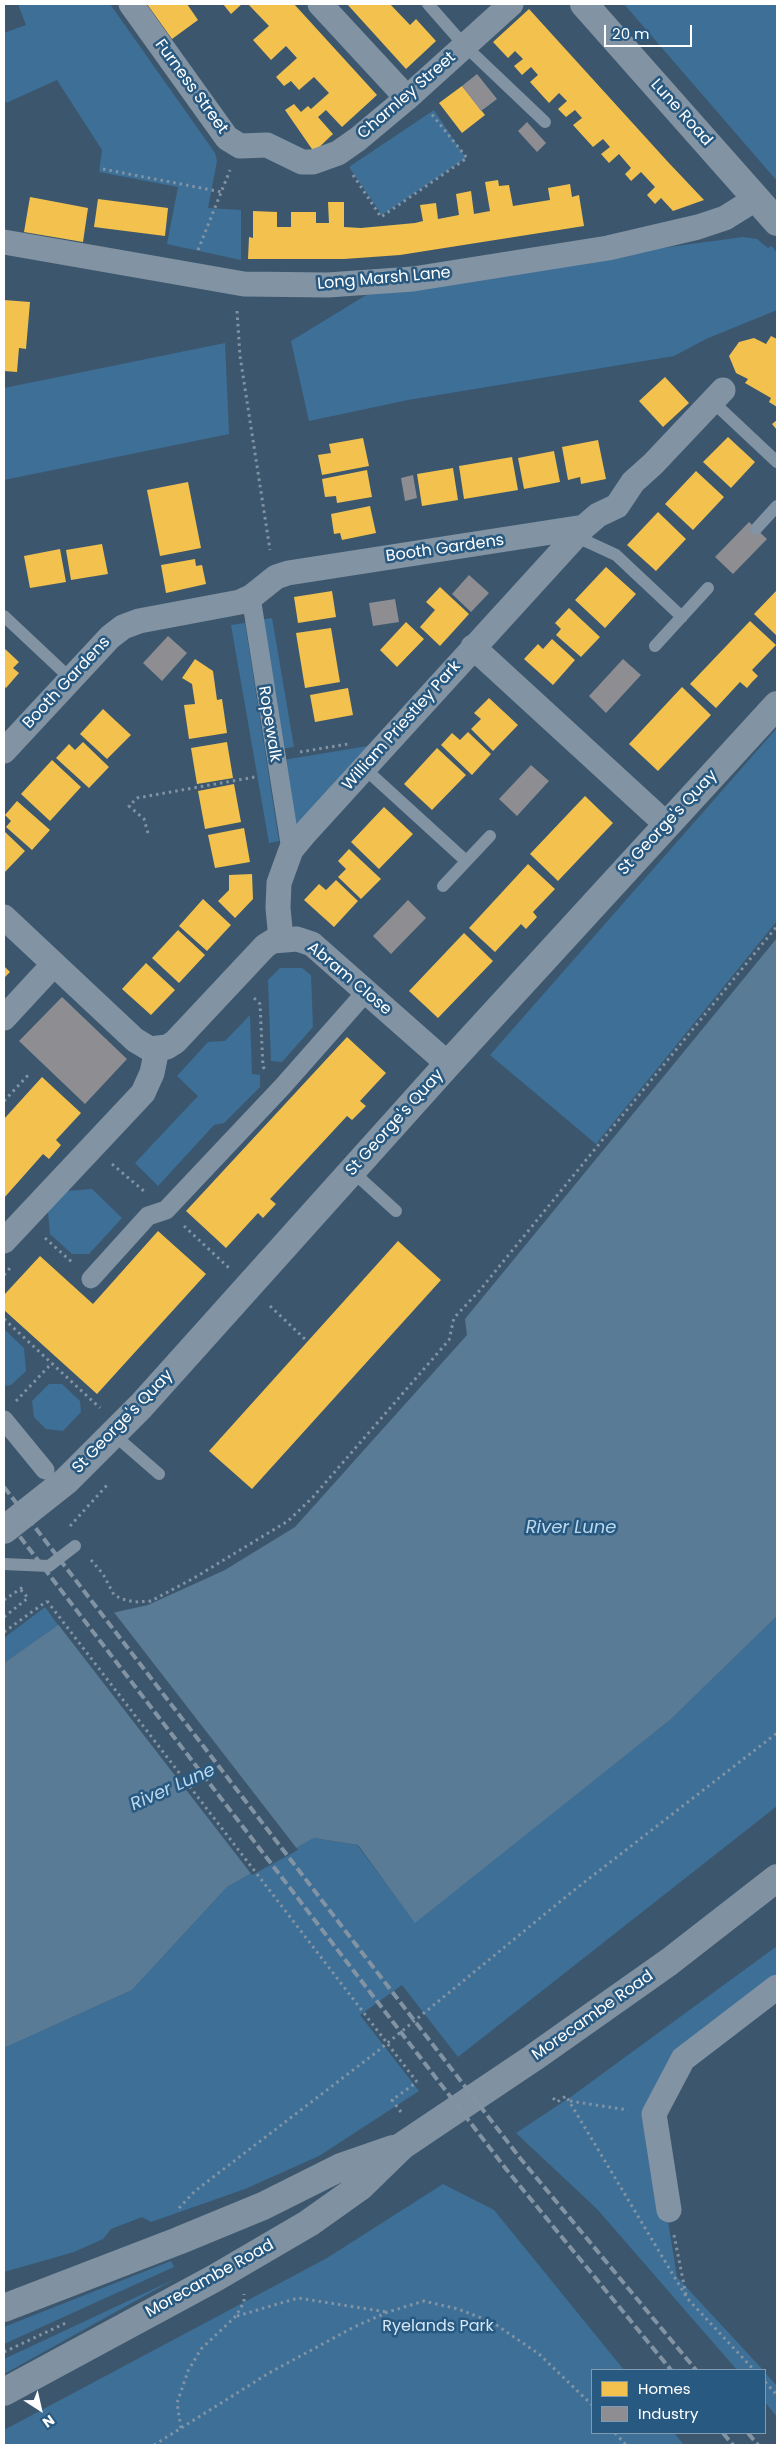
<!DOCTYPE html>
<style>
body{margin:0}
#map{position:relative;width:781px;height:2449px;overflow:hidden;background:#3c576d;font-family:Poppins,sans-serif}
canvas{display:block}
.frame{position:absolute;inset:0;border:5px solid #fff;pointer-events:none}
.legend{position:absolute;left:591px;top:2369px;width:175px;height:65px;box-sizing:border-box;background:#285981;border:1px solid #7e9bb3;margin:0;padding:6px 9px;list-style:none;font-size:15px;color:#fff}
.legend li{display:flex;align-items:center;gap:10px;height:25px}
.legend b{width:25px;border:1px solid #7e9bb3}
.north{position:absolute;left:15px;top:2384px;width:50px;height:50px;-webkit-text-stroke:4px #285981;paint-order:stroke;rotate:145deg;font-size:14px;font-weight:700;line-height:20px;text-align:center;color:#fff}
.north::after{content:'';display:block;margin:auto;width:18px;height:22px;background:#fff;clip-path:polygon(50% 0,100% 100%,50% 72%,0 100%)}
.scale{position:absolute;left:604px;top:25px;width:88px;height:22px;box-sizing:border-box;border:2px solid #fff;border-top:0;padding-left:6px;font-size:15px;line-height:18px;white-space:nowrap;color:#fff;-webkit-text-stroke:4px #285981;paint-order:stroke}
</style>
<div id="map">
<canvas width="781" height="2449"></canvas>
<div class="frame"></div>
<ul class="legend">
<li><b style="height:14px;background:#f2c14e"></b>Homes</li>
<li><b style="height:14px;background:#8d8d92"></b>Industry</li>
</ul>
<div class="north">N</div>
<div class="scale">20 m</div>
</div>
<script>
const g = document.querySelector('canvas').getContext('2d');
g.lineJoin = 'round';
function paint(path, color) {
  g.fillStyle = color;
  g.fill(path, 'evenodd');
}
function toPath(rows) {
  const path = new Path2D();
  for (const r of rows) {
    path.moveTo(r[0], r[1]);
    for (let i = 2; i < r.length; i += 2) path.lineTo(r[i], r[i + 1]);
  }
  return path;
}
function strokePath(path, color, width, dash) {
  g.strokeStyle = color;
  g.lineWidth = width;
  g.lineCap = dash ? 'butt' : 'round';
  g.setLineDash(dash || []);
  g.stroke(path);
}
function label(font, color, halo, rows, align = 'center') {
  g.font = font + ' Poppins,sans-serif';
  g.lineWidth = 5;
  g.setLineDash([]);
  g.textBaseline = 'middle';
  g.strokeStyle = halo;
  g.fillStyle = color;
  for (const [text, x, y, turn = 0] of rows) {
    g.save();
    g.translate(x, y);
    g.rotate((+turn || 0) * Math.PI / 180);
    g.textAlign = isNaN(turn) ? turn : align;
    if (halo) g.strokeText(text, 0, 0);
    g.fillText(text, 0, 0);
    g.restore();
  }
}
paint(toPath([
 [18,4,110,4,215,153,217,161,208,208,241,210,241,260,167,244,178,187,99,172,102,150,57,80,6,103,4,97,4,33,26,25],
 [624,4,777,4,777,181],
 [434,110,466,158,382,215,349,167],
 [743,237,757,239,768,248,772,246,777,253,777,310,706,339,674,356,408,400,309,421,291,341,368,294,640,251],
 [225,343,229,434,4,480,4,388],
 [272,618,294,747,281,749,259,620],
 [245,623,279,841,269,843,231,625],
 [777,728,777,921,596,1144,490,1055],
 [368,746,294,828,283,760],
 [280,968,302,968,311,975,313,1027,282,1062,271,1061,268,980],
 [250,1015,252,1074,260,1075,260,1087,224,1123,214,1125,158,1186,135,1163,198,1096,177,1076,208,1042,225,1041],
 [92,1189,122,1218,89,1254,72,1254,50,1234,48,1212,67,1191],
 [4,1329,24,1348,26,1371,11,1385,4,1386],
 [49,1384,62,1384,80,1401,81,1412,63,1431,46,1429,34,1417,32,1401],
 [45,1607,58,1625,4,1663,4,1638],
 [777,1616,777,1806,458,2057,402,1985,360,2015,419,2091,319,2156,245,2189,151,2222,142,2217,111,2229,103,2239,74,2252,4,2272,4,2048,132,1990,227,1887,314,1838,357,1845,415,1922,670,1720],
 [777,1946,777,1978,650,2109,677,2277,763,2370,737,2370,597,2209,516,2133,572,2096],
 [443,2184,494,2210,624,2370,592,2370,592,2433,674,2433,684,2445,4,2445,4,2430,327,2258],
 [171,2261,174,2267,4,2344,4,2327],
 [175,2279,4,2374,4,2359],
 [765,2373,777,2386,777,2417,765,2402]
]), '#3d6f97');
paint(toPath([
 [777,938,777,1616,670,1720,415,1923,358,1845,314,1838,227,1887,132,1990,4,2048,4,1663,58,1625,148,1605,225,1570,295,1527,467,1335,465,1319]
]), '#597b96');
paint(toPath([
 [113,1611,298,1850,252,1875,57,1623]
]), '#3c576d');
paint(toPath([
 [147,4,187,4,198,20,172,39],
 [223,4,242,4,231,14],
 [248,4,294,4,377,95,342,127,326,110,318,117,333,134,314,152,285,110,294,104,301,112,308,106,311,109,329,93,314,77,299,90,291,81,284,86,276,77,297,58,286,46,271,60,253,40,269,26],
 [347,4,390,4,410,25,416,19,436,41,406,69],
 [529,9,668,162,704,200,673,211,661,198,655,204,647,195,655,187,641,172,631,181,625,174,631,168,619,154,609,163,601,154,610,147,603,139,593,147,573,125,582,118,575,110,566,117,558,109,567,101,559,93,549,103,530,82,538,75,531,67,522,75,514,66,523,59,515,51,508,58,493,42],
 [462,86,485,115,462,133,439,103],
 [498,180,499,186,509,185,513,206,550,200,548,188,570,184,572,197,579,195,584,226,400,255,344,259,248,259,249,237,253,238,253,211,277,212,277,227,291,227,291,212,316,212,316,223,329,223,328,202,344,202,344,227,361,228,415,223,423,221,420,205,436,203,438,219,459,215,456,194,471,191,474,214,490,211,485,182],
 [30,197,88,208,83,242,24,232],
 [98,199,168,208,165,236,94,227],
 [4,300,30,302,26,349,19,348,17,372,4,371],
 [771,336,777,339,777,407,769,402,771,398,745,383,748,379,736,373,729,356,739,342,754,338,766,344],
 [665,377,689,403,663,427,639,401],
 [777,420,777,430,772,424],
 [728,437,755,462,731,488,703,462],
 [363,438,369,466,322,475,318,455,331,453,329,444],
 [598,440,606,479,581,484,580,477,568,480,562,447],
 [554,451,560,482,524,489,518,458],
 [512,457,518,490,464,499,459,466],
 [453,468,458,500,422,506,417,474],
 [367,470,372,497,337,503,336,496,325,497,322,479],
 [696,471,724,497,693,530,665,504],
 [188,482,201,548,160,556,147,490],
 [370,506,376,533,342,540,340,533,334,534,331,514],
 [658,512,686,539,656,571,627,545],
 [102,544,108,574,71,580,66,550],
 [60,549,66,582,30,588,24,556],
 [195,559,196,566,202,565,206,584,166,593,161,565],
 [606,567,636,594,605,628,575,600],
 [440,587,469,614,440,646,420,627,435,610,426,602],
 [777,590,777,636,754,614],
 [332,591,336,617,298,623,294,597],
 [569,608,600,637,581,657,556,635,561,629,555,623],
 [750,621,776,645,752,670,758,676,752,682,747,688,740,682,716,708,690,684],
 [406,622,424,639,397,667,380,650],
 [331,628,340,682,305,688,296,633],
 [552,639,575,660,553,685,524,659,538,644,543,649],
 [4,648,19,662,13,668,19,673,6,688,4,686],
 [195,659,213,671,217,700,222,699,227,733,189,739,184,705,195,704,192,684,182,678],
 [682,687,711,715,658,771,629,744],
 [348,688,353,715,315,722,310,695],
 [489,698,518,725,493,751,471,729,481,719,474,713],
 [103,709,131,735,107,759,80,734],
 [468,732,491,754,472,775,441,745,452,733,460,740],
 [83,742,109,767,89,788,56,758,69,744,75,750],
 [227,742,233,778,197,784,191,748],
 [437,748,466,775,432,810,404,784],
 [52,760,81,787,50,821,21,794],
 [234,784,241,822,205,829,198,791],
 [585,796,613,823,558,881,530,854],
 [17,801,50,830,32,850,6,827,11,821,5,815],
 [384,807,413,834,379,869,351,842],
 [244,828,250,862,215,868,208,835],
 [4,831,25,851,4,873],
 [349,849,381,879,361,899,338,877,346,869,338,861],
 [528,864,555,889,533,912,537,917,526,929,521,924,495,952,469,928],
 [252,874,253,899,235,918,218,901,229,890,229,875],
 [336,880,358,901,334,927,304,900,319,884,326,890],
 [203,899,231,925,207,951,179,926],
 [178,930,205,955,179,983,152,958],
 [464,933,493,961,438,1018,409,991],
 [146,963,175,990,151,1015,122,989],
 [4,966,10,972,4,978],
 [347,1037,386,1073,360,1101,366,1106,352,1120,347,1116,270,1199,276,1204,263,1218,258,1213,226,1248,186,1211],
 [42,1077,81,1113,56,1140,61,1145,49,1159,43,1154,4,1198,4,1119],
 [158,1231,206,1274,97,1394,4,1310,4,1295,40,1256,93,1304],
 [398,1241,441,1280,252,1489,209,1451]
]), '#f2c14e');
paint(toPath([
 [477,74,497,99,481,111,462,86],
 [527,122,546,143,537,152,518,131],
 [413,475,417,498,405,501,401,478],
 [749,522,767,539,733,574,715,557],
 [469,575,489,593,471,612,452,594],
 [395,599,399,622,373,626,369,603],
 [168,636,187,653,162,681,143,663],
 [623,659,641,675,606,713,589,696],
 [531,765,549,781,517,816,499,799],
 [408,900,426,918,391,954,373,936],
 [62,997,127,1059,85,1104,19,1041]
]), '#8d8d92');
strokePath(toPath([
 [103,169,222,192],
 [353,175,381,217,467,158,430,112],
 [198,250,230,170],
 [237,311,240,356,270,550],
 [300,752,348,744],
 [148,833,144,819,129,806,137,798,255,777],
 [254,998,260,1004,263,1067,266,1070],
 [4,1101,30,1073],
 [112,1164,145,1192],
 [184,1226,229,1268],
 [45,1238,74,1264],
 [4,1275,10,1268],
 [270,1306,307,1341],
 [4,1319,100,1408],
 [16,1401,52,1363],
 [70,1526,108,1484],
 [91,1560,103,1574,114,1595,122,1599,135,1602,151,1601,194,1578,288,1521,313,1497,449,1340,454,1318,480,1290,777,926],
 [4,1600,23,1587],
 [4,1617,28,1598,20,1589],
 [4,1632,47,1601],
 [553,2098,557,2102,566,2096,687,2298,754,2370],
 [570,2101,628,2110],
 [401,2112,392,2100,417,2082],
 [179,2208,195,2191,374,2054,573,1891,777,1733],
 [674,2235,686,2295],
 [237,2316,298,2298,387,2312],
 [4,2352,66,2323],
 [765,2382,777,2395],
 [181,2428,177,2403,188,2371,201,2349,236,2316,244,2302,244,2294],
 [615,2433,626,2445],
 [154,2445,269,2373,354,2327,388,2312,424,2301,458,2309,492,2322,539,2354,592,2405]
]), '#8293a3', 3, [2.5, 4]);
strokePath(toPath([
 [428,4,464,45,545,122],
 [713,402,777,462],
 [756,529,777,506],
 [577,537,616,555,682,617],
 [4,616,71,679],
 [655,646,708,588],
 [364,768,466,861],
 [443,886,490,836],
 [352,1171,396,1211],
 [113,1434,159,1474],
 [4,1564,49,1566,75,1546]
]), '#8293a3', 12);
strokePath(toPath([
 [251,597,291,850],
 [91,1279,148,1216,166,1210,283,1086,366,992],
 [4,1420,45,1470]
]), '#8293a3', 19);
strokePath(toPath([
 [131,4,227,138,240,146,267,145,302,162,313,162,338,153,358,139,407,98,511,4],
 [320,4,407,98],
 [4,242,244,284,328,285,413,279,608,248,698,227,725,218,757,198],
 [473,647,667,825],
 [4,751,110,637,123,627,139,621,240,602,251,597,276,577,288,573,584,527],
 [4,917,135,1040,150,1049,167,1047,175,1042,265,946,273,941,297,939,312,944,448,1064],
 [281,939,278,908,279,883,291,850,306,832,584,527,598,515,617,506,633,482,653,464,723,390],
 [4,1018,54,964],
 [4,1241,143,1093,152,1073,157,1049],
 [669,2210,654,2114,683,2059,777,1987]
]), '#8293a3', 25);
strokePath(toPath([
 [584,4,777,222],
 [4,1530,66,1481,141,1406,448,1064,777,705]
]), '#8293a3', 28);
strokePath(toPath([
 [4,2308,178,2241,263,2206,341,2167,393,2149],
 [4,2392,215,2278,309,2223,361,2186,402,2146,533,2058,669,1962,777,1878]
]), '#8092a1', 28);
strokePath(toPath([
 [4,1487,520,2158,696,2370],
 [4,1516,506,2169,671,2370],
 [723,2433,733,2445],
 [748,2433,758,2445]
]), '#8293a3', 4, [9, 4]);
strokePath(toPath([
 [47,1601,417,2082]
]), '#8293a3', 3, [2.5, 4]);
label('16px', '#fff', '#285981', [
 ["Furness Street",191,87,54],
 ["Charnley Street",407,96,-41],
 ["Lune Road",681,113,48],
 ["Long Marsh Lane",384,279,-5],
 ["Booth Gardens",445,549,-8],
 ["Booth Gardens",67,683,-47],
 ["Ropewalk",269,724,81],
 ["William Priestley Park",402,726,-48],
 ["St George's Quay",668,823,-47],
 ["Abram Close",349,979,40],
 ["St George's Quay",395,1123,-48],
 ["St George's Quay",123,1422,-46],
 ["Morecambe Road",593,2016,-35],
 ["Morecambe Road",210,2279,-29]
]);
label('16px', '#d3e6f5', '#285981', [
 ["Ryelands Park",438,2327]
]);
label('italic 18px', '#bbd8ed', '#285981', [
 ["River Lune",571,1528],
 ["River Lune",173,1788,-24]
]);
</script>
